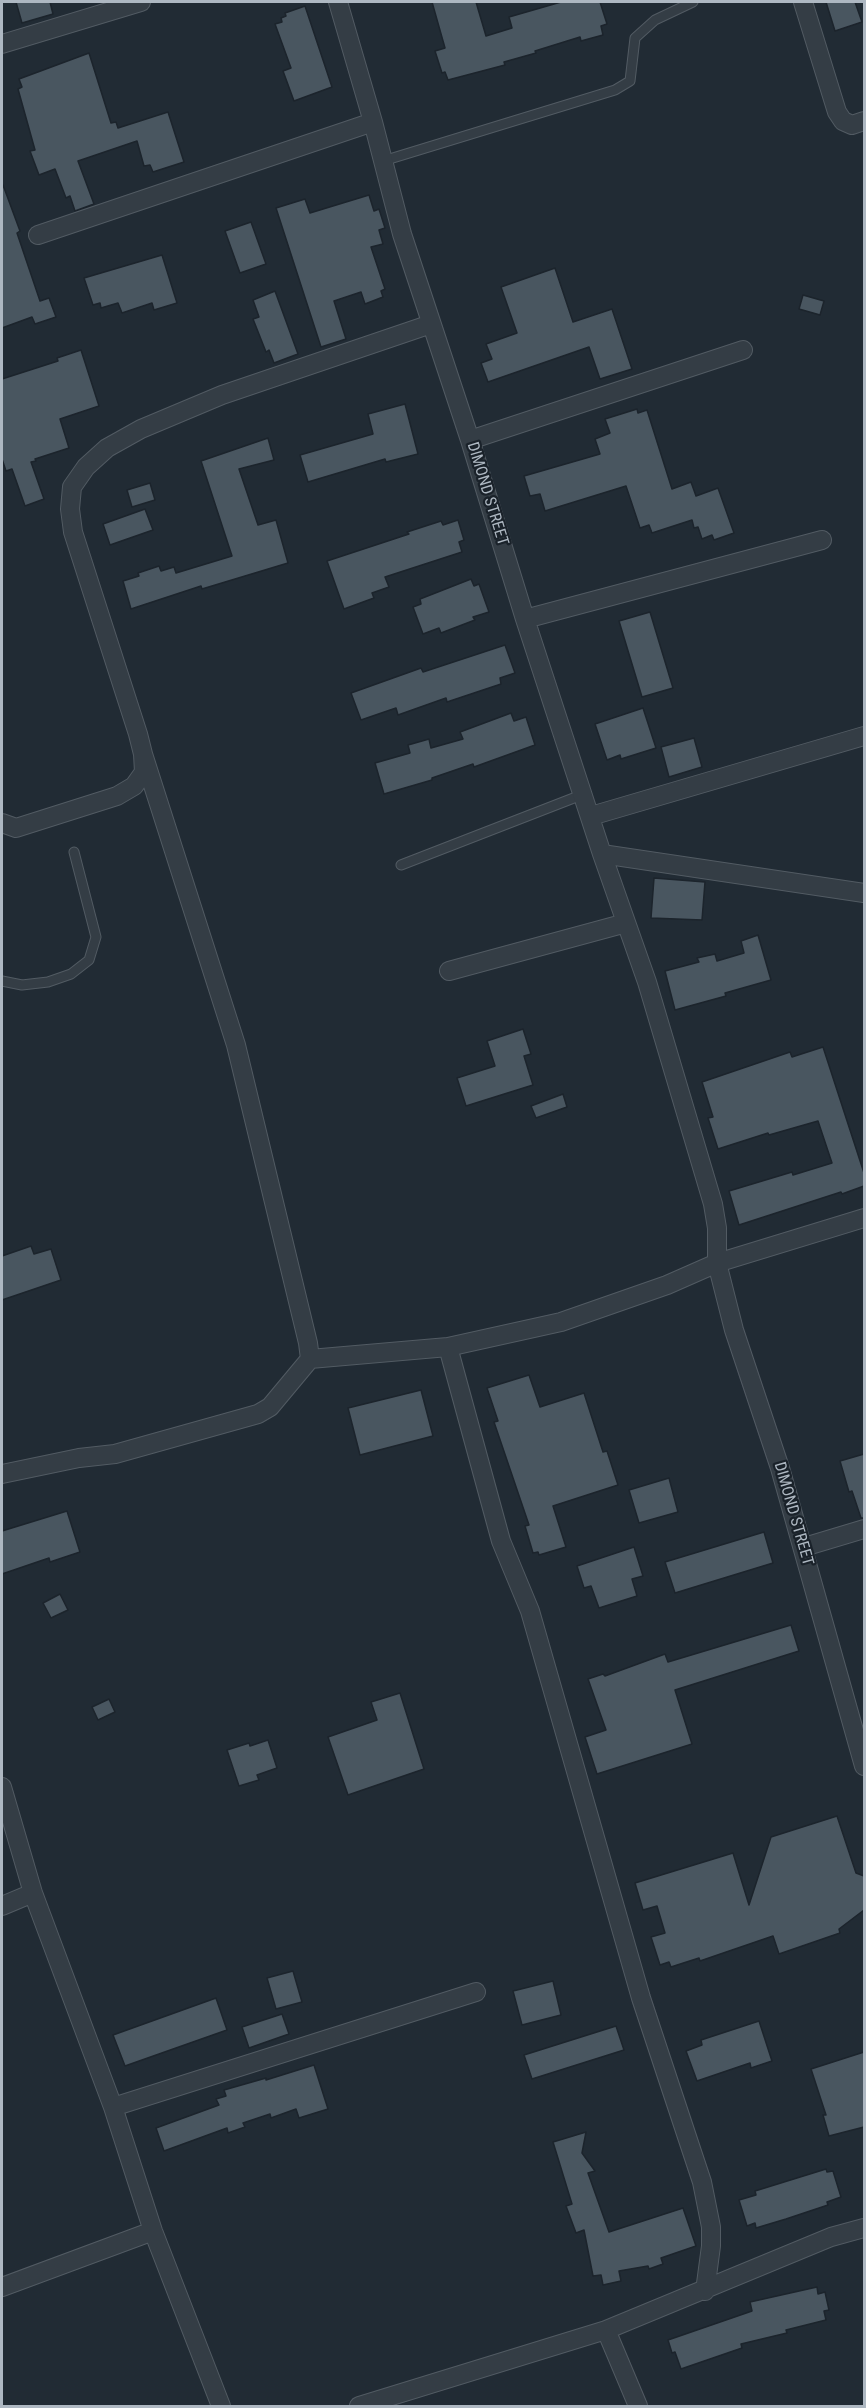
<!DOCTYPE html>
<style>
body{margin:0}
#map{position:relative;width:866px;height:2408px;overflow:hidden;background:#212b34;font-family:"Roboto Condensed",sans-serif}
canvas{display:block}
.frame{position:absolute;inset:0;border:3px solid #aeb8c2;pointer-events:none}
</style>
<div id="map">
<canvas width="866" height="2408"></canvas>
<div class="frame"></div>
</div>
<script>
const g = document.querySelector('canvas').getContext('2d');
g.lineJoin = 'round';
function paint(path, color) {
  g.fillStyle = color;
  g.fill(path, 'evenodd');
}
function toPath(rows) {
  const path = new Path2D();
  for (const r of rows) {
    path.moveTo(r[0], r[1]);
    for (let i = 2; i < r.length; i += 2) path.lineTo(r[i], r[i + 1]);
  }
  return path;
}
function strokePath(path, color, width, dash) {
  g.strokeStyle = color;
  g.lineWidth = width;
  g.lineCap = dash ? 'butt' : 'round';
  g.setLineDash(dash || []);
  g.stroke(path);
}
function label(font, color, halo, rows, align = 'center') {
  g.font = font + ' "Roboto Condensed",sans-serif';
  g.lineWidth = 4.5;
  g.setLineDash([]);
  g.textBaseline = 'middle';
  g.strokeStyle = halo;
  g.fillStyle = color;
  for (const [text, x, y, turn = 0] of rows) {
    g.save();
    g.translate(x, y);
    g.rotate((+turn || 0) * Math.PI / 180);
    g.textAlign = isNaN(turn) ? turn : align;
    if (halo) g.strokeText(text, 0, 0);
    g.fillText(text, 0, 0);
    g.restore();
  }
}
const building = toPath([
 [16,2,50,2,53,14,22,23,16,2],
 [432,2,476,2,486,36,512,28,509,17,561,2,600,2,607,24,601,26,603,35,581,41,580,37,535,51,536,53,504,62,505,65,448,80,445,72,442,73,435,51,445,48,432,2],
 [826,2,855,2,862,22,835,31,826,2],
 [305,6,332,87,294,101,283,71,291,68,275,24,282,22,281,18,286,16,285,13,305,6],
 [89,53,111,123,116,122,118,128,168,112,184,162,153,172,150,165,144,166,137,141,78,161,94,204,75,211,70,196,66,198,55,169,39,175,30,151,35,150,18,89,22,87,19,79,89,53],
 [3,185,20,231,17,233,40,301,49,298,56,317,35,324,32,317,2,328,2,186,3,185],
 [369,195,374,211,379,209,385,228,379,230,383,244,371,247,385,289,381,291,383,297,365,304,361,292,334,301,346,339,321,347,276,208,305,199,310,213,369,195],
 [251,222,266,264,240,273,225,231,251,222],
 [162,255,177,303,154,310,152,303,122,313,118,303,101,308,100,303,93,305,84,278,162,255],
 [555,268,573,322,612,309,632,369,600,379,589,347,488,382,481,363,492,359,486,344,517,333,501,287,555,268],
 [275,291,298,354,274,363,269,350,266,352,253,319,259,317,253,300,275,291],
 [803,295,824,301,820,315,799,309,803,295],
 [81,350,99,406,60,419,69,448,35,459,36,461,31,462,44,499,25,506,12,469,6,471,2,459,2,379,58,361,57,358,81,350],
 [405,404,418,454,386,462,385,459,308,482,300,455,373,434,368,414,405,404],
 [637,409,638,413,647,410,672,489,691,482,696,496,718,488,734,533,714,540,712,535,702,539,698,527,694,528,692,520,652,533,649,525,640,528,626,486,545,511,540,494,530,496,524,476,600,454,595,439,610,433,605,419,637,409],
 [268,438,274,460,239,469,258,525,276,520,288,563,202,589,201,586,131,609,123,581,139,576,138,573,159,566,161,571,174,567,176,573,232,556,201,461,268,438],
 [150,483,155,500,132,507,127,490,150,483],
 [145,509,153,530,110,545,103,524,145,509],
 [458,520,464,540,459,542,462,552,385,577,389,587,372,593,374,598,344,609,327,561,409,534,407,532,441,521,443,525,458,520],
 [471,579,474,586,479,584,489,612,473,617,475,620,441,633,439,628,423,634,413,607,421,604,420,599,471,579],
 [650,612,673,688,642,697,619,621,650,612],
 [505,645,515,673,500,678,501,684,447,702,446,698,398,715,396,708,361,720,351,693,421,668,423,672,505,645],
 [643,708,656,748,621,759,620,755,607,760,595,724,643,708],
 [511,713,514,721,526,717,535,745,474,767,473,764,432,778,432,780,384,794,375,763,410,753,408,745,429,739,431,748,463,739,460,732,511,713],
 [694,738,702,767,669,777,661,747,694,738],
 [654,878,705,882,702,920,651,918,654,878],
 [758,935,771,980,725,993,726,996,675,1010,665,971,699,962,697,958,715,954,717,961,744,953,741,941,758,935],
 [523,1029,531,1054,524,1056,533,1085,466,1106,457,1078,495,1066,487,1041,523,1029],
 [823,1047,864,1173,864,1186,842,1194,841,1192,739,1225,729,1191,792,1172,793,1175,832,1163,818,1121,769,1135,768,1133,718,1149,708,1118,713,1117,702,1082,790,1052,792,1057,823,1047],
 [563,1094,567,1107,536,1118,531,1106,563,1094],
 [31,1246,34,1254,51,1249,61,1280,2,1300,2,1256,31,1246],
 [529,1375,540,1407,584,1393,603,1452,607,1451,618,1485,553,1506,566,1547,539,1555,538,1552,533,1553,525,1526,529,1525,494,1422,498,1421,487,1388,529,1375],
 [421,1390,433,1436,360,1455,348,1408,421,1390],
 [864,1454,864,1518,861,1518,852,1491,849,1492,840,1461,864,1454],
 [669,1478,678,1512,639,1523,629,1490,669,1478],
 [67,1511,80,1552,50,1562,49,1558,2,1574,2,1531,67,1511],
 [764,1532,773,1563,675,1593,665,1562,764,1532],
 [634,1547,643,1576,632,1579,637,1596,599,1608,591,1586,584,1588,577,1566,634,1547],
 [60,1594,68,1610,51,1618,43,1603,60,1594],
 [791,1625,799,1651,675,1690,692,1744,597,1774,585,1737,606,1730,588,1679,603,1674,605,1676,665,1654,668,1662,791,1625],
 [400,1693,424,1769,348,1795,328,1737,377,1720,371,1702,400,1693],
 [109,1699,115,1712,98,1720,92,1707,109,1699],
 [268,1740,277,1768,257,1775,259,1780,239,1786,227,1750,249,1743,250,1746,268,1740],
 [837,1816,856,1873,864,1876,864,1910,839,1929,840,1933,779,1954,773,1936,700,1961,699,1958,671,1967,669,1962,660,1965,651,1937,665,1933,657,1906,643,1910,635,1883,733,1853,749,1905,771,1837,837,1816],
 [293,1971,302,2002,276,2009,267,1978,293,1971],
 [553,1981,561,2015,522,2025,513,1991,553,1981],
 [216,1998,227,2030,125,2066,113,2035,216,1998],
 [282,2014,289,2034,249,2048,242,2027,282,2014],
 [759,2021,772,2061,751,2068,750,2063,697,2081,686,2051,702,2045,701,2040,759,2021],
 [616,2026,624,2050,532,2079,524,2055,616,2026],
 [864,2052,864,2127,829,2136,823,2115,826,2115,811,2069,864,2052],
 [314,2065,328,2109,299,2118,296,2109,271,2118,270,2114,243,2123,245,2127,228,2133,227,2128,164,2151,156,2128,219,2105,216,2099,226,2096,224,2090,266,2078,266,2080,314,2065],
 [586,2132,582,2153,595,2171,588,2173,609,2232,683,2208,696,2246,661,2258,663,2264,649,2269,648,2266,619,2271,621,2281,603,2285,601,2275,593,2276,584,2230,576,2233,566,2206,572,2204,553,2142,586,2132],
 [826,2169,827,2172,833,2171,841,2197,827,2202,828,2205,786,2219,756,2228,755,2223,747,2226,739,2200,756,2195,755,2191,826,2169],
 [817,2287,818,2294,825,2292,829,2310,824,2311,826,2320,786,2330,787,2333,741,2344,742,2348,681,2369,675,2352,672,2353,668,2340,752,2311,750,2302,817,2287]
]);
paint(building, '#495660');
strokePath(building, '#1c242c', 1.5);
const service = toPath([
 [383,161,615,90,630,81,635,38,655,20,693,2],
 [401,865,584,794],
 [2,981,22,985,48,982,71,974,89,960,96,937,74,852]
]);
const minor = toPath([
 [338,2,373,122,402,234,470,440,525,619,602,854,647,982,713,1204,717,1228,717,1263,734,1330,780,1468,864,1766],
 [803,2,837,112,843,121,852,125,864,121],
 [2,44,141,2],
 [38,235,373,122],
 [470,440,743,350],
 [525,619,822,540],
 [143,754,236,1045,308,1343,310,1359,448,1347,561,1322,667,1285,717,1263,864,1218],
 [591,816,864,736],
 [2,823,16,828,117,796,134,786,144,772,143,754,138,734,73,532,70,509,72,487,86,467,107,448,141,429,222,395,431,324],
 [602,854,864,893],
 [449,971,626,923],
 [448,1347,501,1541,530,1611,641,1998,702,2182,711,2227,711,2246,705,2291],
 [2,1474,79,1458,115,1454,258,1414,270,1407,310,1359],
 [804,1547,864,1529],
 [2,1787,33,1893,113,2107,153,2231,221,2406],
 [2,1906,33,1893],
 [113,2107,476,1992],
 [2,2287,153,2231],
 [606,2330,638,2406],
 [359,2406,606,2330,831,2237,864,2228]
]);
strokePath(service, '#525b63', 11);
strokePath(minor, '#525b63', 20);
strokePath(service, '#343d45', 9);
strokePath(minor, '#343d45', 18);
label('16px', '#aeb8c2', '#1a222a', [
 ["DIMOND STREET",487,494,73],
 ["DIMOND STREET",793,1514,74]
]);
</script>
